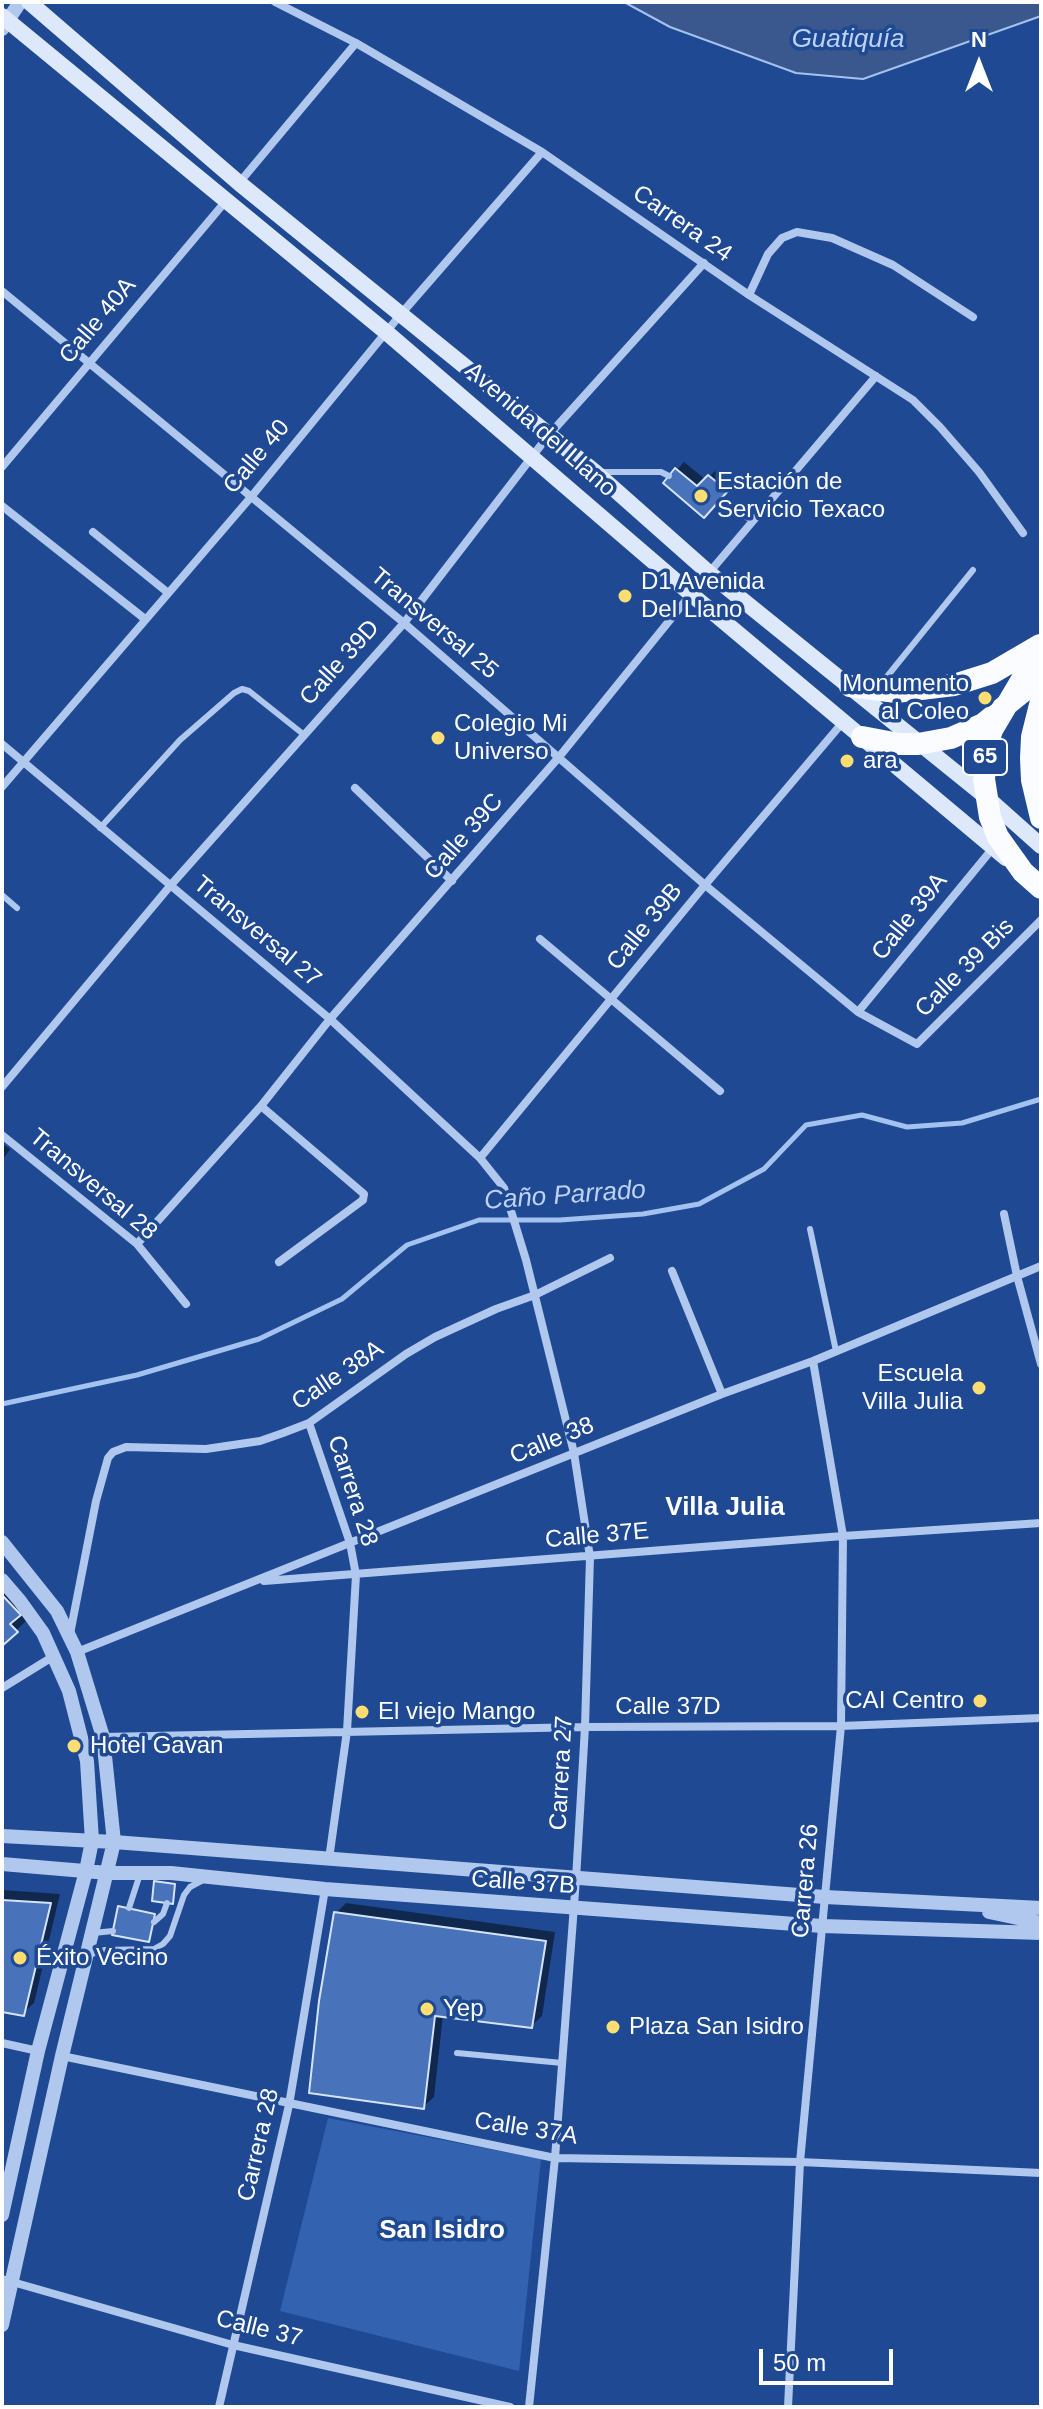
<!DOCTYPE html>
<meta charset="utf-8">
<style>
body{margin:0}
#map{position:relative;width:1043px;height:2409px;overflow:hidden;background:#1f4992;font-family:Arial,sans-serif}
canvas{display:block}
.frame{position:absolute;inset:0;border:4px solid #fff;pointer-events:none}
.north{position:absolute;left:939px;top:24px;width:80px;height:80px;-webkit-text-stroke:6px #1f4992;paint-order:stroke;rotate:0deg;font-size:22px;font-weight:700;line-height:32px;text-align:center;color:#fff}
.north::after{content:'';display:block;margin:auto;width:28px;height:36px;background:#fff;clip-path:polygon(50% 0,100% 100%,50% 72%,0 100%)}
.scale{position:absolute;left:759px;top:2349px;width:134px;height:36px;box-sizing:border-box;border:4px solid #fff;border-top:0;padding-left:10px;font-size:24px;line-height:28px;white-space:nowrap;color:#fff;-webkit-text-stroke:6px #1f4992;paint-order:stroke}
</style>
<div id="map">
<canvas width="1043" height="2409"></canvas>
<div class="frame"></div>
<div class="north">N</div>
<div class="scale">50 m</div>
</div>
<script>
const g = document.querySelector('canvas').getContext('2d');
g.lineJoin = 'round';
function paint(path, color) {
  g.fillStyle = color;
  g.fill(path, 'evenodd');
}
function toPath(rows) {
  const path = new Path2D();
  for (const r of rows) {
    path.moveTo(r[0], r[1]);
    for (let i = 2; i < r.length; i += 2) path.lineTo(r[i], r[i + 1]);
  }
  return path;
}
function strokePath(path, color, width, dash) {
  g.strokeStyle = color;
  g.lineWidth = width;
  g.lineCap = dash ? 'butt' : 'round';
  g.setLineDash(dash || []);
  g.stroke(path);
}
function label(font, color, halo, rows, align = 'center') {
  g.font = font + ' Arial,sans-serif';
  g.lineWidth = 7;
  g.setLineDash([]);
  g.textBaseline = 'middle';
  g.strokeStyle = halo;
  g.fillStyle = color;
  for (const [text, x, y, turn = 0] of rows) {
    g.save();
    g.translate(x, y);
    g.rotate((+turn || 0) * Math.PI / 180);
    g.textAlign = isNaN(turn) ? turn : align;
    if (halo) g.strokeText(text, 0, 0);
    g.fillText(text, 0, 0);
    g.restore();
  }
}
paint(toPath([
 [328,2118,541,2159,519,2371,280,2311]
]), '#3362b0');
const water = toPath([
 [624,2,1041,2,1041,16,863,79,796,73,670,27,624,2]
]);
paint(water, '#3a588e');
strokePath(water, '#a4c2ef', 2);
paint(toPath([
 [684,462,706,480,717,469,733,483,711,508,677,470],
 [2,1144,10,1149,2,1161],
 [2,1574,29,1603,19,1613,26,1621,2,1644],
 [2,1890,60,1894,34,2003,23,2013,2,2010],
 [346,1903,555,1932,542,2016,531,2026,443,2015,434,2097,423,2107,336,1913],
 [121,1906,156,1913,148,1940,120,1907]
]), '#0007');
strokePath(toPath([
 [2,1404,137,1375,259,1339,342,1299,407,1245,479,1220,560,1220,643,1214,699,1204,764,1169,806,1125,862,1115,907,1127,962,1123,1041,1099]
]), '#a4c2ef', 5);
const building = toPath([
 [675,468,697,486,708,475,728,491,704,518,663,483,675,468],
 [2,1595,21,1615,10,1624,18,1632,2,1646,2,1595],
 [154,1881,175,1884,173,1904,152,1901,154,1881],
 [2,1900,51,1903,24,2016,2,2012,2,1900],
 [118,1906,155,1914,149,1942,112,1935,118,1906],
 [334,1912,546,1941,532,2028,435,2016,424,2109,309,2093,319,2001,334,1912]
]);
paint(building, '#4872b9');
strokePath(building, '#d6e4fa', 2);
strokePath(toPath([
 [603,472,661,472,669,476],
 [719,502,753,521],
 [881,684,973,570],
 [100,828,180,740,234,693,242,689,249,691,303,734],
 [2,895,17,908],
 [810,1229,836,1351],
 [129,1908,140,1874],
 [154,1922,163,1914,167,1903],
 [93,1933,113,1931],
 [89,1955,104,1950,154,1949,163,1944,170,1936,184,1895,190,1887,205,1879],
 [457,2053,562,2063]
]), '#b1c8ee', 6);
strokePath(toPath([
 [275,2,356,43,542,152,749,295,913,400,940,427,979,472,1023,533],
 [239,183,356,43],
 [2,291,404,623,705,885,858,1012,917,1044,1041,920],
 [749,295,768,254,782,238,797,232,832,238,893,265,973,317],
 [2,467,225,202],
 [2,506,145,619],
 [93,532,167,592],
 [2,744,330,1019,480,1158,504,1188,526,1260,574,1453,590,1557,585,1727,576,1879,555,2158,529,2407],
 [2,787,251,497,401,314,542,152],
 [355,788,452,881],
 [540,939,720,1091],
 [858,1012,993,848],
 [2,1087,170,886,404,623,548,436,704,263],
 [261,1106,364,1194,363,1200,279,1262],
 [2,1135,137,1244,186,1304],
 [480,1158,705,885,843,722],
 [1004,1214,1017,1276,1041,1364],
 [137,1244,261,1106,330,1019,559,757,691,594,876,376],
 [672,1271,722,1394],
 [309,1423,350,1543,356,1575,347,1731,329,1859],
 [264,1581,843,1536,1041,1523],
 [70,1634,96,1501,108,1458,113,1452,126,1447,206,1449,260,1441,283,1433,309,1423,406,1354,435,1337,496,1309,535,1295,610,1258],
 [77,1652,722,1394,813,1361,1041,1266],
 [2,1688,54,1656],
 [103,1737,585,1727,841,1726,1041,1718],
 [2,2043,38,2051],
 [62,2056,555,2158,800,2162,1041,2173],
 [2,2279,233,2345,510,2407],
 [219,2407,289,2105,325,1889],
 [788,2407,800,2162,841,1726,843,1536,813,1361]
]), '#b1c8ee', 8);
strokePath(toPath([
 [2,29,20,2],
 [2,1542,57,1611,77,1652,103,1737,114,1842,62,2056,2,2325],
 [2,1580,20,1601,43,1633,69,1691,87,1761,92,1841,86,1871,38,2051,2,2215],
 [2,1836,114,1842,825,1897,1041,1908],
 [2,1864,108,1873,171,1873,325,1889,822,1926,1041,1933],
 [989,1912,1041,1923]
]), '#b1c8ee', 14);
strokePath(toPath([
 [29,2,239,183,595,472,709,573,985,796,1041,846],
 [2,16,386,332,691,594,1006,858]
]), '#dde8fa', 16);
strokePath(toPath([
 [1041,647,992,730,987,746,984,779,990,817,998,837,1023,872,1041,888],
 [850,686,896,692,954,685,992,673,1040,645],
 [1041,701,1032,737,1031,758,1032,780,1041,818],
 [862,737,899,744,918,744,951,738,983,724,1041,677]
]), '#fbfcff', 22);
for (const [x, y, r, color] of [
 [701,496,8,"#fbdd71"],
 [625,596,8,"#fbdd71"],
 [985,698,8,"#fbdd71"],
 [438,738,8,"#fbdd71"],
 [847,761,8,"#fbdd71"],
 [979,1388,8,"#fbdd71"],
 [980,1701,8,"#fbdd71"],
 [362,1712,8,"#fbdd71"],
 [74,1746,8,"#fbdd71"],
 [20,1958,8,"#fbdd71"],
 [427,2009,8,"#fbdd71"],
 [613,2027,8,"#fbdd71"]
]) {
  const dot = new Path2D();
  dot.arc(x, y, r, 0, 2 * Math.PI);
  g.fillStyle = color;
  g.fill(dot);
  strokePath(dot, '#1f4992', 3);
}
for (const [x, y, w] of [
 [985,757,44]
]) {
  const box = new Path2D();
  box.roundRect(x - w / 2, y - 18, w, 36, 6);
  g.fillStyle = '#1f4992';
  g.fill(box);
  strokePath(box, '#fff', 2);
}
label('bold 22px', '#fff', null, [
 ["65",985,757]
]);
label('24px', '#fff', '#1f4992', [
 ["Carrera 24",682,224,35],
 ["Calle 40A",98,321,-50],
 ["Avenida del Llano",540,430,41],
 ["Calle 40",257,457,-50],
 ["Transversal 25",434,624,40],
 ["Calle 39D",340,663,-48],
 ["Calle 39C",464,837,-49],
 ["Calle 39A",910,917,-51],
 ["Calle 39B",645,927,-51],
 ["Transversal 27",257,932,40],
 ["Calle 39 Bis",965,968,-45],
 ["Transversal 28",93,1185,40],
 ["Calle 38A",338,1376,-34],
 ["Calle 38",552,1441,-22],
 ["Carrera 28",352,1491,72],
 ["Calle 37E",597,1536,-5],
 ["Calle 37D",668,1707],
 ["Carrera 27",562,1773,-87],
 ["Carrera 26",806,1881,-85],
 ["Calle 37B",523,1883,4],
 ["Calle 37A",526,2129,9],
 ["Carrera 28",259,2145,-77],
 ["Calle 37",259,2329,14]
]);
label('24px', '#fff', '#1f4992', [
 ["Estación de",717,482],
 ["Servicio Texaco",717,510],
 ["D1 Avenida",641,582],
 ["Del Llano",641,610],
 ["Monumento",969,684,"right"],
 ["al Coleo",969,712,"right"],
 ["Colegio Mi",454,724],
 ["Universo",454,752],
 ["ara",863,761],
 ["Escuela",963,1374,"right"],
 ["Villa Julia",963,1402,"right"],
 ["CAI Centro",964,1701,"right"],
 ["El viejo Mango",378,1712],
 ["Hotel Gavan",90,1746],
 ["Éxito Vecino",36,1958],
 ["Yep",443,2009],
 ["Plaza San Isidro",629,2027]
], 'left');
label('italic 26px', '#bdd2f4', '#1f4992', [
 ["Guatiquía",848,40],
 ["Caño Parrado",565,1196,-4]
]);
label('bold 26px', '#fff', '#1f4992', [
 ["Villa Julia",725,1508],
 ["San Isidro",442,2231]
]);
</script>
